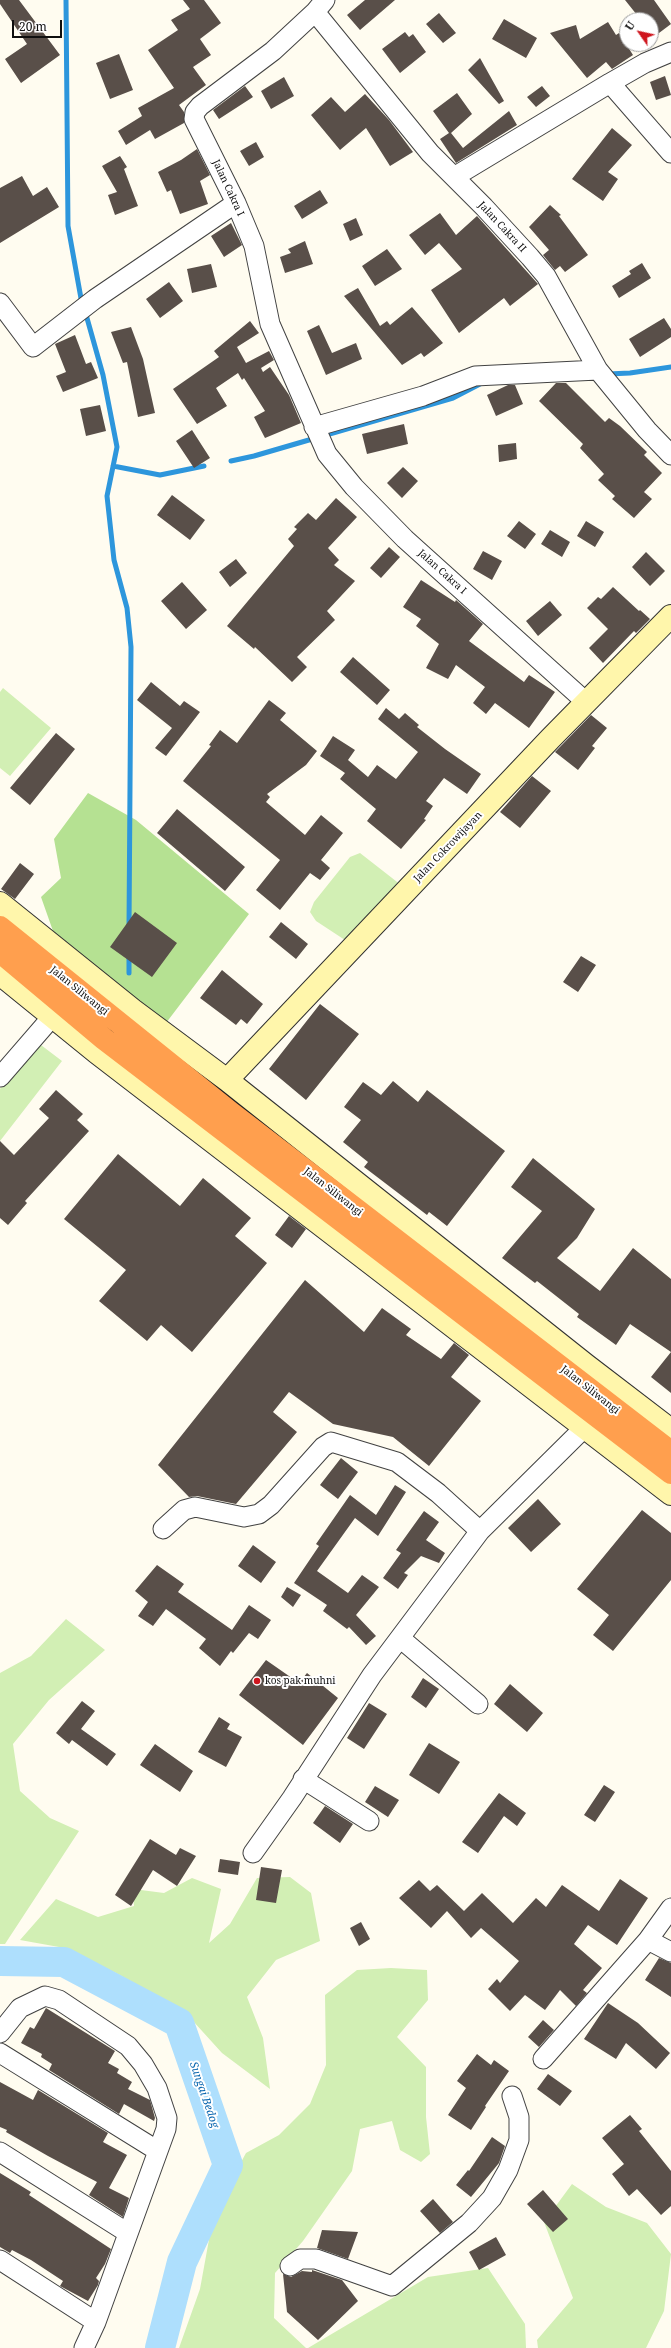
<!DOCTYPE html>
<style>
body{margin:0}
#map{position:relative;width:671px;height:2348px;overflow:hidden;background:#fffcf0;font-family:"Noto Serif",serif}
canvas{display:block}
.north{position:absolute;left:619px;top:12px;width:40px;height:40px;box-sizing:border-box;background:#fff;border:1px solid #9f9f9f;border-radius:50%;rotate:304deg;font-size:11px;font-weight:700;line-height:16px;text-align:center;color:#0f0f0f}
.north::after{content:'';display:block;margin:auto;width:14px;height:18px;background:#cf161e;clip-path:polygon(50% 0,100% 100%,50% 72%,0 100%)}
.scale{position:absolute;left:12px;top:20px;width:50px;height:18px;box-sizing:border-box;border:2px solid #0f0f0f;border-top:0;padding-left:5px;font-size:12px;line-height:14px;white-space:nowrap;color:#0f0f0f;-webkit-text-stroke:3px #fff;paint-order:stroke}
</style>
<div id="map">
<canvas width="671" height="2348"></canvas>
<div class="north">U</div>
<div class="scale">20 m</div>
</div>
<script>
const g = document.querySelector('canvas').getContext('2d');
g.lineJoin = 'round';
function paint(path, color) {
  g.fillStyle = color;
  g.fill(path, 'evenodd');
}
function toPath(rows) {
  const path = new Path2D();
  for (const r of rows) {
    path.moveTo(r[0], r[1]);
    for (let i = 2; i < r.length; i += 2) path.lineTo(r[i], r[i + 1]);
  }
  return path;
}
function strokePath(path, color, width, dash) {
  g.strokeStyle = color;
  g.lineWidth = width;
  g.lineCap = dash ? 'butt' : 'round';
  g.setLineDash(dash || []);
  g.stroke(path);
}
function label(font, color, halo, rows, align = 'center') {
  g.font = font + ' "Noto Serif",serif';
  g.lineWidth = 4;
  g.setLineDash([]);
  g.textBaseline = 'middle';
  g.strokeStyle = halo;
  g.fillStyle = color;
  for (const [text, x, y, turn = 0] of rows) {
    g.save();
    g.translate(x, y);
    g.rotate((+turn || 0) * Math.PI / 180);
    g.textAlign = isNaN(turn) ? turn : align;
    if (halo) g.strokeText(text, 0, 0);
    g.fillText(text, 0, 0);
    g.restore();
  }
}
paint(toPath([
 [3,688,51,728,10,776,0,768,0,692],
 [360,853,401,885,348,942,316,921,310,912,314,902,350,857],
 [37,1042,62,1061,0,1141,0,1089],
 [66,1619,105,1650,49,1700,13,1744,20,1791,50,1818,79,1831,5,1944,0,1944,0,1673,31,1656],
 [290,1877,311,1893,320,1941,276,1960,247,1997,263,2038,270,2089,222,2053,183,2010,116,1973,59,1947,20,1940,56,1899,98,1917,134,1906,133,1889,164,1893,192,1878,221,1889,209,1943,230,1924,257,1878],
 [391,1968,427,1970,428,2000,397,2037,426,2067,426,2117,430,2154,421,2162,400,2150,392,2121,360,2129,352,2171,303,2241,275,2273,274,2318,306,2348,179,2348,200,2289,214,2212,246,2153,279,2135,310,2104,326,2065,325,1995,357,1970],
 [572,2184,606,2207,647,2223,671,2254,664,2311,646,2348,538,2348,537,2340,573,2298,544,2222],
 [488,2268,525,2324,526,2348,308,2348,428,2277]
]), '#d2efb4');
paint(toPath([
 [88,793,136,820,249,914,166,1023,53,931,41,897,61,878,54,839]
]), '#b5e192');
strokePath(toPath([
 [66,0,68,226,82,304],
 [85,311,103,375,117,447,107,496,114,560,127,608,131,647,129,926],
 [608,374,630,373,671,367],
 [231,461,254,456,453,398,480,384],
 [113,466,160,475,204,466],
 [129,973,129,954]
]), '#2d96dc', 5);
strokePath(toPath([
 [0,1961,64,1962,179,2023,228,2165,182,2262,160,2348]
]), '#aedffd', 30);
paint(toPath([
 [0,0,19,0,60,55,21,83,5,59,27,44,0,4],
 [183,0,204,0,221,23,200,39,211,55,193,67,206,85,179,105,184,112,184,123,155,139,150,130,126,145,118,131,142,116,138,108,174,88,148,50,178,30,171,20,190,9],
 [365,0,395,0,360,30,347,15],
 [625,0,654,0,671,24,651,39,651,20,641,20],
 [439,13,456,33,443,43,426,24],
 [504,19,537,38,526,58,492,39],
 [608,22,616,35,619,33,633,55,612,69,606,62,587,78,550,33,576,25,580,39],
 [405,32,409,37,413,34,426,52,400,73,382,49],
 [119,54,133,90,110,99,96,63],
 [480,58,504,101,499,104,468,70],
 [665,76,671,95,656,100,650,82],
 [284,77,294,96,271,109,261,91],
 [245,86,253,97,219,119,213,110],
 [542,86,550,96,536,107,527,97],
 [457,93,472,114,451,133,463,148,509,111,517,125,456,163,440,139,449,133,433,111],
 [365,94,389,120,413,152,390,166,366,128,340,150,311,115,331,97,345,112],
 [612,128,632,145,608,172,618,179,603,201,572,179],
 [256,142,264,157,249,166,240,151],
 [197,149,210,175,200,181,208,204,180,214,171,190,167,192,158,172,181,160],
 [120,156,127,167,124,169,138,206,115,215,108,195,117,192,102,166],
 [22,176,33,196,47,187,59,207,0,243,0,188],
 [320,190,328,203,302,219,294,206],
 [550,205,561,215,559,216,588,255,565,272,560,266,555,270,543,255,549,250,529,227],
 [440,213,456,235,477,216,538,284,510,306,504,298,459,333,431,290,462,269,439,243,425,255,409,235],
 [356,218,363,235,350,241,343,224],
 [231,223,242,245,224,257,211,236],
 [305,241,313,264,285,273,280,257,291,253,288,249],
 [387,249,402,269,375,286,362,266],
 [642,263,651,278,619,298,612,286,631,274,629,271],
 [211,264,217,287,192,293,187,269],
 [169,282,183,301,160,318,146,299],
 [358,288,380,326,387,321,390,325,412,307,443,343,424,357,421,353,402,365,344,296],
 [664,318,671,329,671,337,640,357,629,339],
 [250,321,259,333,237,347,246,363,269,351,274,360,261,368,263,372,270,367,289,395,301,423,265,438,254,417,265,411,244,378,242,380,238,373,216,388,227,406,197,424,173,389,219,357,214,351],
 [319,325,332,353,356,343,362,359,326,375,307,331],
 [131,327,143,359,155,413,138,417,127,362,123,363,111,332],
 [75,335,86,364,91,362,98,378,63,392,56,376,66,372,55,344],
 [556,383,566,383,605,422,609,418,620,426,647,452,644,455,662,473,644,492,652,499,634,518,612,499,615,496,598,480,604,474,580,448,583,444,539,401],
 [508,385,515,385,523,404,496,416,487,395],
 [100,405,106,431,86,436,80,409],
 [404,424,408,444,367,454,362,434],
 [192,430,210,458,194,468,176,441],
 [516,443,517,459,499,462,498,445],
 [403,467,418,481,402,498,387,483],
 [172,495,205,520,190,540,157,515],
 [336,498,357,517,328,548,339,560,334,565,355,581,327,611,335,620,297,657,307,667,292,682,255,647,254,649,227,626,294,546,288,539,297,529,294,527,308,513,316,520],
 [519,521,536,534,525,549,507,536],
 [586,521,604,532,595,547,577,536],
 [550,530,570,542,562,557,541,544],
 [389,547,400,557,381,578,370,568],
 [483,551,502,561,492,580,473,569],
 [646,552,665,571,650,586,632,567],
 [236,559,247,573,230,587,219,572],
 [421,580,455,602,456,600,483,624,469,641,524,682,529,675,555,692,529,728,495,703,486,714,473,703,485,687,456,665,448,679,426,668,439,644,416,626,421,619,403,607],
 [182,582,207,610,186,629,161,601],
 [613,587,639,611,640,610,650,619,636,633,634,631,603,663,589,648,608,629,587,608,598,597,601,599],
 [550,601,562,615,538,636,526,621],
 [353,657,390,690,377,705,340,672],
 [151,682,180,706,184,701,200,712,166,756,155,748,172,728,137,700],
 [269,700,286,713,280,720,317,751,306,765,267,794,270,797,266,802,305,835,321,815,343,833,321,860,330,868,320,880,310,873,280,910,256,890,280,860,183,781,211,746,209,745,220,730,237,743],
 [386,708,399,719,405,713,419,725,417,727,445,749,481,774,467,794,444,778,426,801,433,806,424,819,426,820,401,849,367,821,376,809,340,779,345,773,320,756,333,736,355,750,348,760,368,777,377,765,396,779,418,752,378,719],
 [591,715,607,728,592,746,595,748,578,770,555,752],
 [56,733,75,749,30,805,10,788],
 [532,776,551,791,520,828,500,812],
 [177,809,245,867,225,891,157,833],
 [20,863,34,874,15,899,1,889],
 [135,912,177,943,152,977,110,947],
 [281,922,308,944,296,959,269,937],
 [581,956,596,965,578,992,563,982],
 [222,970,263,1004,247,1024,241,1019,236,1025,200,998],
 [320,1004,359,1034,306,1100,269,1069],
 [393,1081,418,1102,427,1090,505,1151,447,1226,429,1212,427,1215,364,1167,368,1162,343,1142,361,1120,344,1107,363,1082,381,1095],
 [56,1090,83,1114,77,1120,89,1131,25,1201,27,1203,8,1225,0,1218,0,1141,14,1155,49,1118,39,1109],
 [118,1154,180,1206,203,1178,251,1218,235,1236,267,1263,192,1352,161,1325,147,1341,99,1301,126,1270,64,1219],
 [533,1158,595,1209,577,1238,557,1258,600,1291,633,1248,671,1279,671,1393,651,1377,671,1352,630,1324,616,1345,577,1317,579,1314,537,1281,535,1283,502,1258,542,1211,511,1187],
 [289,1216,306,1229,292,1248,275,1235],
 [305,1280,364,1332,382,1308,411,1329,406,1335,441,1359,454,1343,469,1355,451,1377,481,1401,429,1466,393,1437,333,1424,289,1392,273,1412,297,1432,236,1504,197,1496,189,1497,158,1465],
 [341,1458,358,1472,338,1499,320,1485],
 [395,1485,406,1492,378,1536,355,1518,317,1571,348,1593,362,1575,379,1587,356,1615,376,1636,366,1645,349,1627,347,1629,323,1611,327,1605,294,1583,319,1546,316,1544,350,1495,376,1515],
 [538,1499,561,1524,531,1552,508,1528],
 [642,1510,671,1533,671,1580,613,1651,593,1635,609,1615,577,1589],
 [424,1511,439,1522,426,1540,445,1553,439,1563,421,1556,404,1573,408,1575,398,1589,383,1578,401,1553,396,1550],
 [253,1545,276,1562,261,1583,238,1566],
 [157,1565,184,1584,178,1592,232,1630,249,1605,271,1620,258,1639,249,1633,233,1653,231,1651,220,1666,199,1648,206,1639,166,1609,153,1626,138,1616,148,1602,135,1591],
 [287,1587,301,1595,293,1607,281,1597],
 [266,1660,299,1683,307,1673,338,1698,303,1745,239,1695],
 [423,1678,439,1689,426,1708,411,1697],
 [510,1684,543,1713,527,1732,494,1704],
 [82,1701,95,1711,81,1729,116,1754,107,1766,72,1740,69,1744,56,1733],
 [369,1703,387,1714,364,1749,347,1738],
 [219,1717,230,1724,227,1729,242,1737,226,1767,198,1752],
 [429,1743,460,1762,439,1794,409,1775],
 [155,1744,193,1771,180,1792,140,1765],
 [604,1785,615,1792,595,1822,584,1815],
 [375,1786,399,1800,388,1817,365,1802],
 [499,1793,526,1813,517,1826,504,1816,478,1853,462,1842],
 [325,1806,353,1824,340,1843,313,1823],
 [150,1839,176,1855,180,1848,196,1856,177,1886,153,1870,131,1906,115,1895],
 [220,1859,240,1862,238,1875,218,1872],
 [261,1867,282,1870,276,1903,256,1900],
 [620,1879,648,1898,617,1945,588,1925,574,1944,602,1968,583,1990,587,1993,576,2006,560,1990,545,2010,525,1995,510,2011,488,1989,497,1979,500,1983,519,1961,481,1928,471,1938,447,1911,431,1928,399,1898,419,1880,430,1891,437,1885,464,1911,482,1893,513,1923,536,1898,546,1907,562,1885,599,1911],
 [361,1922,370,1939,359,1946,350,1928],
 [659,1958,671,1963,671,1997,645,1980],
 [608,2003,638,2023,670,2053,656,2069,626,2043,616,2059,584,2039],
 [46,2008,115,2051,108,2063,119,2069,117,2073,132,2082,128,2089,150,2100,155,2118,154,2121,124,2104,119,2114,49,2070,52,2064,41,2057,42,2054,21,2043,30,2027,34,2029],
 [543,2020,554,2030,539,2047,528,2037],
 [477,2054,491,2065,494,2060,509,2071,485,2106,486,2107,471,2130,448,2115,466,2088,457,2081],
 [548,2074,572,2091,560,2106,537,2089],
 [0,2082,33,2100,38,2090,108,2133,103,2142,127,2155,109,2188,129,2198,123,2217,89,2195,97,2182,48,2156,6,2132,7,2130,0,2127],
 [630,2115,642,2129,639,2131,671,2171,671,2206,661,2215,637,2189,629,2196,612,2174,624,2164,602,2138],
 [492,2137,505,2146,499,2163,471,2197,456,2185,468,2170,469,2171],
 [0,2173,31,2192,29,2195,111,2249,105,2264,96,2278,99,2281,98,2285,88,2301,60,2286,63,2281,31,2260,12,2250,10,2253,0,2247],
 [543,2190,568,2219,553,2232,527,2204],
 [433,2199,453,2222,440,2233,420,2211],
 [322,2230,358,2232,348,2259,317,2248],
 [496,2237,506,2255,479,2270,469,2252],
 [312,2270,342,2280,358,2301,318,2340,287,2312,283,2274,291,2277,302,2271,312,2272]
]), '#594f49');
const street = toPath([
 [325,0,315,12,273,51,200,106,195,112,194,119,236,203,254,246,270,324,327,454,354,487,405,539,586,702],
 [315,12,430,153,484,207,530,257,546,276,598,370,647,430,671,455],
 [610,83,671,153],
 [454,177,610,83,645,63,671,52],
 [0,303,33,347,95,299,236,203],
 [314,427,423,396,475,376,598,370],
 [0,1077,52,1017],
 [163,1529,184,1510,195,1507,244,1517,259,1514,271,1505,323,1447,331,1442,397,1462,438,1493,480,1531],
 [400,1638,478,1704],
 [303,1779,369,1821],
 [253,1853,292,1798,372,1675,480,1531,584,1428],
 [648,1940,671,1952],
 [0,2033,20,2008,45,1996,59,2000,128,2046,143,2064,157,2088,167,2118,166,2129,158,2151],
 [0,2053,158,2151,96,2322,84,2348],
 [543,2059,648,1940,671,1908],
 [0,2152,128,2233],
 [0,2260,96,2322],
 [290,2266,300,2259,316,2259,392,2286,469,2223,492,2198,508,2170,519,2140,519,2117,512,2096]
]);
const secondary = toPath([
 [0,903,133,1010,227,1080,586,1365,671,1430],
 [0,974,96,1052,671,1494],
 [227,1080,550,739,671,616]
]);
const highway = toPath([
 [0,927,230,1112,671,1452],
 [0,952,104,1039,671,1473]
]);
strokePath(street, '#424242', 21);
strokePath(secondary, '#313131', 24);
strokePath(highway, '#202020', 24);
strokePath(street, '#fff', 19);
strokePath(secondary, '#fff6ab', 22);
strokePath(highway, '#ff9f4e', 22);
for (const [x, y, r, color] of [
 [257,1681,4,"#cf161e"]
]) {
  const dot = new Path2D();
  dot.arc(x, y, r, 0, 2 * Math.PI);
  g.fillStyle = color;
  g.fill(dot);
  strokePath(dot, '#fff', 1.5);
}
label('10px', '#0f0f0f', '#fff', [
 ["Jalan Cakra I",228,188,65],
 ["Jalan Cakra II",502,227,47],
 ["Jalan Cakra I",442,572,42],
 ["Jalan Cokrowijayan",448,847,-46],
 ["Jalan Siliwangi",79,991,39],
 ["Jalan Siliwangi",333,1192,38],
 ["Jalan Siliwangi",590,1390,38]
]);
label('10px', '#0f0f0f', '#fff', [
 ["kos pak muhni",265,1681]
], 'left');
label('italic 11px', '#0966af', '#fff', [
 ["Sungai Bedog",204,2095,71]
]);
</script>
